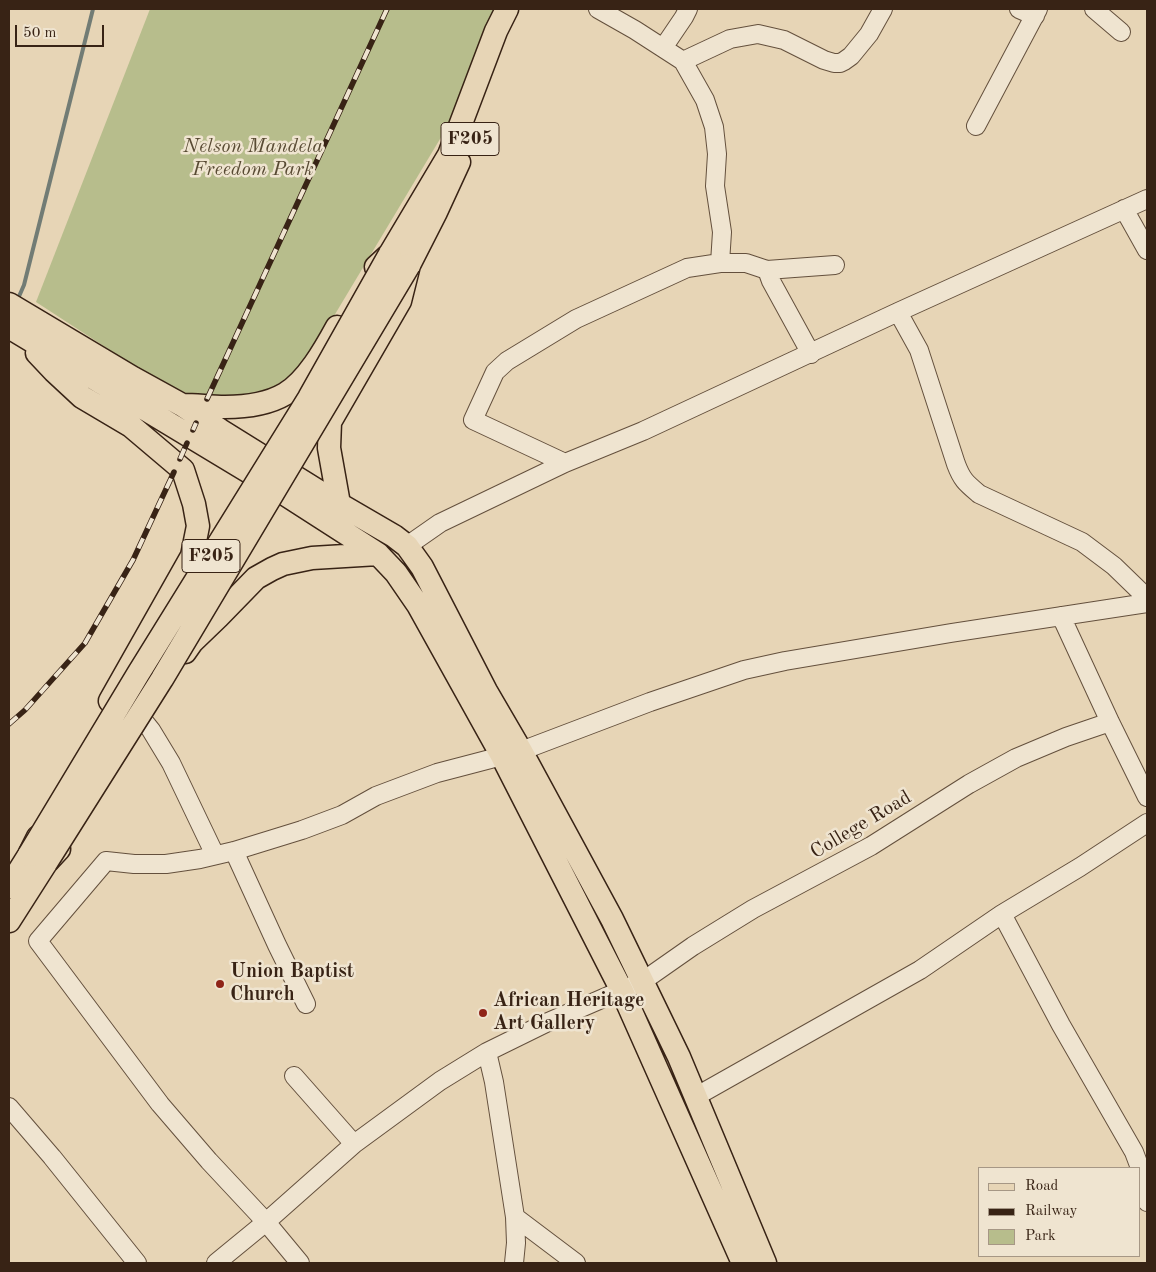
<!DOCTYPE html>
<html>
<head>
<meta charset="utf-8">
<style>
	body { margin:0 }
	#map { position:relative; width:1156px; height:1272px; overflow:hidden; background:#e7d5b6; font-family:"Old Standard TT",serif }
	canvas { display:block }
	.frame { position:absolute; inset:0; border:10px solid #382315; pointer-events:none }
	.legend { position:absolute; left:978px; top:1167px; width:162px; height:90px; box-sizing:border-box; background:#efe4d0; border:1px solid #a69785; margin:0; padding:6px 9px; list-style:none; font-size:15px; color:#382315 }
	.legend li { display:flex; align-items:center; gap:10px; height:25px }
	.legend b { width:25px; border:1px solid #a69785 }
	.scale { position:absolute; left:15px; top:25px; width:89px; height:22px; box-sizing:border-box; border:2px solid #382315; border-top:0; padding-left:6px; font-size:15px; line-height:18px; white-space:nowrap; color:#382315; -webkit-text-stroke:4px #efe4d0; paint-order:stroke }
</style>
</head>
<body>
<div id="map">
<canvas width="1156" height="1272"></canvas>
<div class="frame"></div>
<ul class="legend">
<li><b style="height:6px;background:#e7d5b6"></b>Road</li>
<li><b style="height:6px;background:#382315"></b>Railway</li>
<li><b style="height:14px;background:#b7bd8c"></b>Park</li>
</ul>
<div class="scale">50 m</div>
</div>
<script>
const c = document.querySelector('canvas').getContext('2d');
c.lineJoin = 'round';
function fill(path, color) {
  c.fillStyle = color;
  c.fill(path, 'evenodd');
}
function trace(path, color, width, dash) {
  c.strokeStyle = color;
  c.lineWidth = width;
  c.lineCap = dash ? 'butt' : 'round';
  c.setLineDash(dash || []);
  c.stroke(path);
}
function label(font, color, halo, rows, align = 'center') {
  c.font = font + ' "Old Standard TT",serif';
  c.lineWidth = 5;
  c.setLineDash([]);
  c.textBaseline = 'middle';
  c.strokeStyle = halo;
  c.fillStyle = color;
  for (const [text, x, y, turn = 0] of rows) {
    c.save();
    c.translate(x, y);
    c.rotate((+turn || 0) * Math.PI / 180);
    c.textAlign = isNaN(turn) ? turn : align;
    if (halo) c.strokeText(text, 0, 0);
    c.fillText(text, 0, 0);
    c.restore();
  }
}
fill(new Path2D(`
	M150,9H504L461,104L304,366L269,390L238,399L188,394L139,369L36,302Z`), '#b7bd8c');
trace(new Path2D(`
	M17,301L24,285L93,9`), '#727c75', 4);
const minor = new Path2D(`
	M598,9L635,30L683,61L705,100L714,127L717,154L715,186L722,232L720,263
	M1019,9L1035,16
	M1094,9L1121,32
	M663,48L684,17L688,9
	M683,61L730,39L758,34L784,40L824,60L834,63H840L844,61L851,56L869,34L883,9
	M976,126L1038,9
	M1124,209L1147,250
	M767,270L835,265
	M898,312L919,350L956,464C962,480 966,483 979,494L1082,542L1114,566L1147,598
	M565,463L473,420L495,372L507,361L576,319L687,268L720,263H746L767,270L771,281L811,354
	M407,546L440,523L565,463L643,431L898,312L1147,199
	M1061,616L1110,722L1147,797
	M143,720L151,730L171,763L215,855
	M234,851L277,945L306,1004
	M1002,914L1061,1025L1134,1152L1140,1168
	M487,1052L494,1082L515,1217L516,1243L514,1263
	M294,1076L354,1144
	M695,1097L920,970L1002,914L1080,867L1147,823
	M9,1107L52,1157L137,1263
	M1140,1168L1147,1202
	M515,1217L576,1263
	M216,1263L266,1222L354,1144L440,1081L487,1052L546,1023L643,981L693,946L753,909L871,846L969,784L1016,758L1066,737L1110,722
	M300,1263L266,1222L209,1161L160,1104L38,941L106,861L134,864H166L200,859L234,851L302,830L342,815L376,796L437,773L521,751L650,702L744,670L785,661L951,633L1147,603`);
const major = new Path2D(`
	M376,267L390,254L449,155L496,31L507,9
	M9,304L133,378L182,405L220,430L339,504L394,536L407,546L422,567L486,691L521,751L612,919L679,1057L765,1263
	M9,327L266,482L378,554L396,573L418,605L502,756L622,991L743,1263
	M37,353L54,371L82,397L131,426L183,470L194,504L198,526L192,556L110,701
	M183,405C197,405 211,407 225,407C245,407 268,404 285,394C307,381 325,349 337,327
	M339,504L329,448L330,422L400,301L409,265L436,212L459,162
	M185,652L192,642L218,617L256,578L272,569L283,564L312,558L378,554
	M9,887L29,855L38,837
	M9,921L46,863L59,849`);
trace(minor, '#64503d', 20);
trace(major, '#382315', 25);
trace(minor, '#efe4d0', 18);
trace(major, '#e7d5b6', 22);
const rail = new Path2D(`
	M207,399L387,9
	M193,430L196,423
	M180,459L187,443
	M9,724L25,710L85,643L133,560L174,472`);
trace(rail, '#382315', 5.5);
trace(rail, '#efe4d0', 4, [11]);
const majorBridge = new Path2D(`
	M29,855L138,674L309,398L390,254
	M46,863L162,679L409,265`);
trace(majorBridge, '#382315', 25, []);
trace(majorBridge, '#e7d5b6', 22);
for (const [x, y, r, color] of [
	[220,984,5,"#8f2418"],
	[483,1013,5,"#8f2418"]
]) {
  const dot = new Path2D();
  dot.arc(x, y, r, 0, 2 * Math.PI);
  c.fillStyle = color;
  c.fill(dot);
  trace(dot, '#efe4d0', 2);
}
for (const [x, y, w] of [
	[470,139,58],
	[211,556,58]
]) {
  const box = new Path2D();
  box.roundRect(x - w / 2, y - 16.5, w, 33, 4);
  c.fillStyle = '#efe4d0';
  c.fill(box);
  trace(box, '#382315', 1);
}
label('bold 19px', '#382315', null, [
	["F205",470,139],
	["F205",211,556]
]);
label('italic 20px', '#584a33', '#efe4d0', [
	["Nelson Mandela",253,147],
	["Freedom Park",253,170]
]);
label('20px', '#382315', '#efe4d0', [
	["College Road",861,825,-31]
]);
label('bold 20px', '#382315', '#efe4d0', [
	["Union Baptist",230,972],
	["Church",230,995],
	["African Heritage",493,1001],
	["Art Gallery",493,1024]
], 'left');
</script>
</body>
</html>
